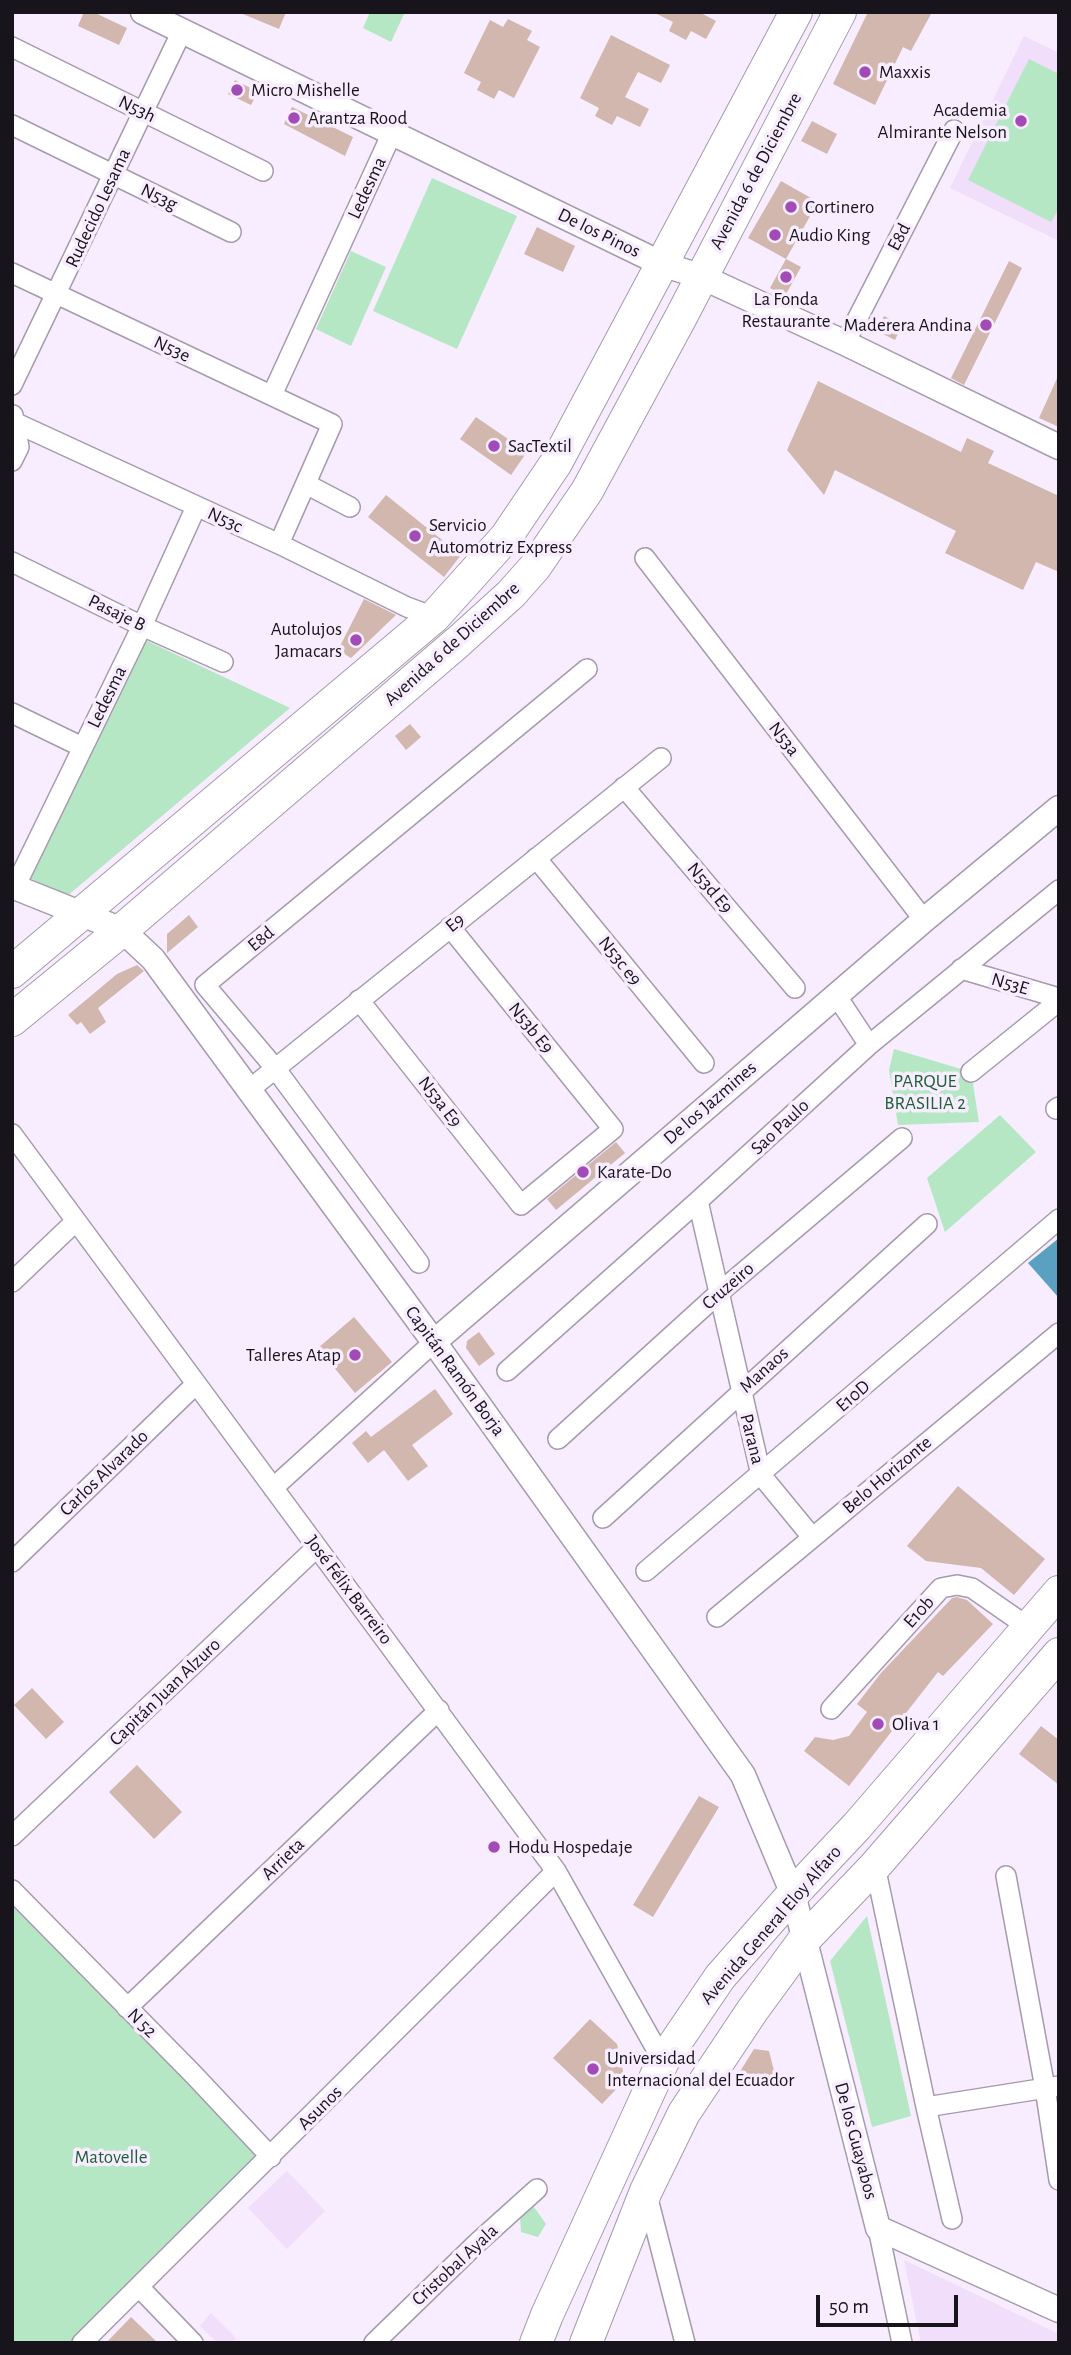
<!DOCTYPE html>
<html>
<head>
<meta charset="utf-8">
<style>
	body { margin:0 }
	#map { position:relative; width:1071px; height:2355px; overflow:hidden; background:#f7edfe; font-family:"Alegreya Sans",sans-serif }
	canvas { display:block }
	.frame { position:absolute; inset:0; border:14px solid #18141b; pointer-events:none }
	.scale { position:absolute; left:816px; top:2295px; width:142px; height:32px; box-sizing:border-box; border:4px solid #18141b; border-top:0; padding-left:9px; font-size:21px; line-height:24px; white-space:nowrap; color:#18141b; -webkit-text-stroke:5px #f7edfe; paint-order:stroke }
</style>
</head>
<body>
<div id="map">
<canvas width="1071" height="2355"></canvas>
<div class="frame"></div>
<div class="scale">50 m</div>
</div>
<script>
const c = document.querySelector('canvas').getContext('2d');
c.lineJoin = 'round';
function fill(path, color) {
  c.fillStyle = color;
  c.fill(path, 'evenodd');
}
function trace(path, color, width, dash) {
  c.strokeStyle = color;
  c.lineWidth = width;
  c.lineCap = dash ? 'butt' : 'round';
  c.setLineDash(dash || []);
  c.stroke(path);
}
function label(font, color, halo, rows, align = 'center') {
  c.font = font + ' "Alegreya Sans",sans-serif';
  c.lineWidth = 7;
  c.setLineDash([]);
  c.textBaseline = 'middle';
  c.strokeStyle = halo;
  c.fillStyle = color;
  for (const [text, x, y, turn = 0] of rows) {
    c.save();
    c.translate(x, y);
    c.rotate((+turn || 0) * Math.PI / 180);
    c.textAlign = isNaN(turn) ? turn : align;
    if (halo) c.strokeText(text, 0, 0);
    c.fillText(text, 0, 0);
    c.restore();
  }
}
fill(new Path2D(`
	M1024,36L1059,53V241L950,188Z
	M287,2171L325,2211L287,2249L248,2208Z
	M904,2260L1059,2334V2343H921Z
	M211,2313L236,2338L231,2343H218L200,2326Z`), '#f0defb');
fill(new Path2D(`
	M370,12H405L391,42L363,28Z
	M1029,59L1059,74V208L1051,222L968,180Z
	M432,178L517,216L457,349L373,311Z
	M351,251L386,267L351,346L316,329Z
	M143,639L290,708L66,897L30,878Z
	M894,1049L971,1072L979,1122L898,1125L889,1070Z
	M1000,1115L1036,1152L945,1232L927,1178Z
	M12,1892L267,2158L75,2343H12Z
	M867,1916L911,2116L872,2127L830,1961Z
	M534,2207L546,2224L538,2237L521,2232L520,2216Z`), '#b5e7c4');
fill(new Path2D(`
	M1059,1238V1298L1028,1263Z`), '#5aa1c1');
fill(new Path2D(`
	M84,12H93L127,28L119,45L78,26Z
	M238,12H286L279,29Z
	M653,12H699L716,21L706,39L691,31L686,40L669,31L673,22Z
	M868,12H932L911,51L903,47L875,105L833,84Z
	M508,19L532,31L527,40L540,47L514,98L499,90L494,99L477,90L481,82L464,73L490,20L503,27Z
	M611,35L670,65L661,83L638,72L625,97L649,109L640,127L617,116L612,125L595,116L599,108L580,98Z
	M235,80L258,92L251,105L228,94Z
	M292,107L353,137L345,156L284,124Z
	M812,121L837,134L827,154L801,141Z
	M781,181L818,202L786,259L748,238Z
	M537,227L575,246L563,272L524,254Z
	M786,259L801,267L785,296L770,288Z
	M1009,261L1022,268L964,385L951,378Z
	M884,316L902,325L895,340L877,331Z
	M1059,374V427L1039,418Z
	M818,381L961,452L967,438L994,451L988,463L1059,496V572L1036,562L1023,590L945,553L956,531L835,470L824,495L787,450Z
	M476,417L527,452L511,475L460,439Z
	M386,495L461,555L444,577L368,517Z
	M364,599L396,615L351,658L338,650Z
	M410,724L421,737L406,750L395,736Z
	M189,915L198,927L167,953V934Z
	M137,965L144,971L98,1008L106,1022L90,1034L81,1022L77,1025L68,1015L117,974Z
	M616,1142L625,1153L556,1210L547,1199Z
	M354,1317L392,1362L355,1393L318,1348Z
	M479,1332L495,1354L479,1366L466,1348L467,1341Z
	M435,1389L453,1414L412,1445L428,1466L408,1481L384,1450L368,1463L352,1443L366,1431L371,1437Z
	M958,1486L1045,1559L1014,1595L981,1568L926,1561L907,1546Z
	M957,1597L967,1600L993,1624L943,1676L938,1672L849,1786L804,1751L815,1737L833,1740L849,1736L867,1712L857,1704L881,1673L952,1598Z
	M32,1688L64,1722L46,1739L14,1705Z
	M1041,1726L1059,1740V1785L1019,1754Z
	M137,1765L182,1812L154,1839L109,1792Z
	M699,1796L719,1807L653,1917L633,1905Z
	M590,2019L617,2044L625,2080L602,2104L553,2058Z
	M754,2049L769,2051L775,2075L731,2086Z
	M131,2317L158,2343H106Z`), '#d1b7ae');
const minor = new Path2D(`
	M12,47L263,171
	M12,125L231,232
	M12,273L332,424L279,544
	M845,343L954,130
	M12,385L182,31
	M272,395L392,133
	M16,423L279,544L407,607L434,617
	M12,461L19,447L13,415
	M306,484L350,507
	M645,558L924,920
	M12,562L142,626L223,662
	M12,713L82,747
	M624,787L795,988
	M536,858L704,1063
	M15,887L142,626L196,507
	M961,969L1059,998
	M836,995L869,1045
	M359,1000L521,1205L613,1129L450,927
	M971,1072L1059,1001
	M250,1089L661,758
	M1056,1109L1059,1107
	M12,1134L556,1871L663,2061
	M698,1201L761,1475L812,1537
	M419,1263L275,1068L205,985L587,669
	M12,1282L76,1221
	M507,1371L698,1201L869,1045L1059,890
	M558,1439L720,1292L902,1138
	M273,1488L434,1342
	M603,1518L927,1224
	M12,1562L196,1384
	M646,1571L1059,1219
	M717,1617L1059,1333
	M831,1709L941,1588L957,1585L972,1588L1028,1627
	M12,1836L317,1547
	M875,1866L926,2107L1059,2086
	M1006,1876L1045,2088L1059,2180
	M12,1890L194,2075L271,2157
	M127,2008L439,1710
	M926,2107L952,2219
	M646,2191L685,2343
	M878,2228L902,2343
	M139,2287L193,2343
	M82,2343L556,1871
	M374,2343L477,2243L537,2189`);
const tertiary = new Path2D(`
	M143,12L662,264L702,277L845,343L1059,447
	M12,886L122,930L153,959L434,1342L743,1775L793,1894L878,2228L1059,2310
	M434,1342L924,920L1059,808`);
const primary = new Path2D(`
	M12,972L434,617L506,537L556,463L796,12
	M12,1020L122,930L458,642L511,594L535,567L587,491L681,317L840,12
	M536,2343L547,2315L663,2061L720,1977L793,1894L857,1826L1059,1592
	M586,2343L646,2191L684,2113L752,2011L804,1940L875,1866L1059,1654`);
trace(minor, '#a69aae', 22);
trace(tertiary, '#a69aae', 27);
trace(primary, '#a69aae', 34);
trace(minor, '#fff', 19);
trace(tertiary, '#fff', 24);
trace(primary, '#fff', 32);
for (const [x, y, r, color] of [
	[865,72,7,"#a24bb7"],
	[237,90,7,"#a24bb7"],
	[294,118,7,"#a24bb7"],
	[1021,121,7,"#a24bb7"],
	[791,207,7,"#a24bb7"],
	[775,235,7,"#a24bb7"],
	[786,277,7,"#a24bb7"],
	[986,325,7,"#a24bb7"],
	[494,446,7,"#a24bb7"],
	[415,536,7,"#a24bb7"],
	[356,640,7,"#a24bb7"],
	[583,1172,7,"#a24bb7"],
	[355,1355,7,"#a24bb7"],
	[878,1724,7,"#a24bb7"],
	[494,1847,7,"#a24bb7"],
	[593,2069,7,"#a24bb7"]
]) {
  const dot = new Path2D();
  dot.arc(x, y, r, 0, 2 * Math.PI);
  c.fillStyle = color;
  c.fill(dot);
  trace(dot, '#f7edfe', 2.5);
}
label('19px', '#18141b', '#f7edfe', [
	["Maxxis",879,72],
	["Micro Mishelle",251,90],
	["Academia",1007,110,"right"],
	["Almirante Nelson",1007,132,"right"],
	["Arantza Rood",308,118],
	["Cortinero",805,207],
	["Audio King",789,235],
	["La Fonda",786,299,"center"],
	["Restaurante",786,321,"center"],
	["Maderera Andina",972,325,"right"],
	["SacTextil",508,446],
	["Servicio",429,525],
	["Automotriz Express",429,547],
	["Autolujos",342,629,"right"],
	["Jamacars",342,651,"right"],
	["Karate-Do",597,1172],
	["Talleres Atap",341,1355,"right"],
	["Oliva 1",892,1724],
	["Hodu Hospedaje",508,1847],
	["Universidad",607,2058],
	["Internacional del Ecuador",607,2080]
], 'left');
label('19px', '#18141b', '#f7edfe', [
	["N53h",137,109,26],
	["Avenida 6 de Diciembre",756,171,-62],
	["Ledesma",367,188,-65],
	["N53g",159,197,26],
	["Rudecido Lesama",98,208,-65],
	["De los Pinos",599,233,26],
	["E8d",899,237,-62],
	["N53e",172,349,25],
	["N53c",225,520,25],
	["Pasaje B",117,613,26],
	["Avenida 6 de Diciembre",452,644,-42],
	["Ledesma",107,697,-64],
	["N53a",784,739,52],
	["N53d E9",710,888,50],
	["E9",455,923,-39],
	["E8d",261,939,-40],
	["N53c e9",620,961,51],
	["N53E",1010,984,16],
	["N53b E9",531,1028,51],
	["N53a E9",440,1102,52],
	["De los Jazmines",710,1103,-41],
	["Sao Paulo",780,1127,-43],
	["Cruzeiro",728,1286,-41],
	["Manaos",764,1370,-42],
	["Capitán Ramón Borja",455,1371,54],
	["E10D",853,1396,-41],
	["Parana",752,1439,76],
	["Carlos Alvarado",104,1473,-44],
	["Belo Horizonte",887,1475,-40],
	["José Félix Barreiro",349,1590,53],
	["E10b",919,1612,-48],
	["Capitán Juan Alzuro",165,1692,-44],
	["Arrieta",283,1859,-44],
	["Avenida General Eloy Alfaro",771,1925,-49],
	["N 52",142,2023,45],
	["Asunos",320,2108,-45],
	["De los Guayabos",856,2141,75],
	["Cristobal Ayala",455,2265,-43]
]);
label('19px', '#1e6039', '#f7edfe', [
	["PARQUE",925,1081],
	["BRASILIA 2",925,1103],
	["Matovelle",111,2157]
]);
</script>
</body>
</html>
